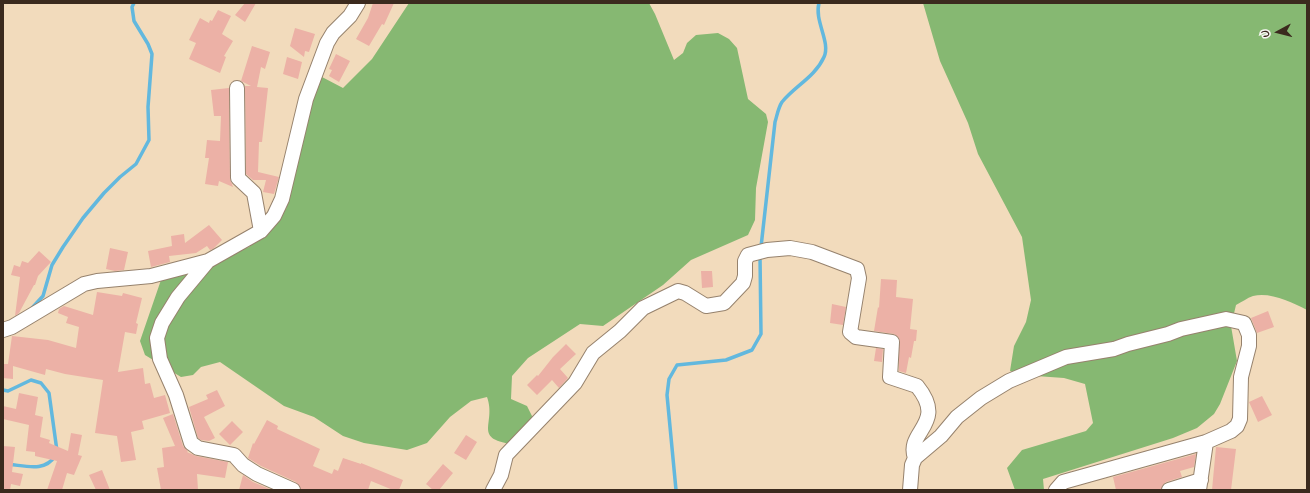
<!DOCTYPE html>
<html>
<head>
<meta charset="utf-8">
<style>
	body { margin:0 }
	#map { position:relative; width:1310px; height:493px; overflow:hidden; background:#f2dbbc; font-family:Mynerve,sans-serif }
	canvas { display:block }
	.frame { position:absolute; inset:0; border:4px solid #3b2a1e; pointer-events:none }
	.north { position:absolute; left:1258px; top:12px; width:40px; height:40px; -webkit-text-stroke:3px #f6f6f2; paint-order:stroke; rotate:263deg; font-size:11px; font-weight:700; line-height:16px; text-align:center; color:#3b2a1e }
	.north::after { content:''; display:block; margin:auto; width:14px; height:18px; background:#3b2a1e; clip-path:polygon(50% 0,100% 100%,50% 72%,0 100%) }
</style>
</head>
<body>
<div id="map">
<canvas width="1310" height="493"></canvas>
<div class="frame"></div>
<div class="north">U</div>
</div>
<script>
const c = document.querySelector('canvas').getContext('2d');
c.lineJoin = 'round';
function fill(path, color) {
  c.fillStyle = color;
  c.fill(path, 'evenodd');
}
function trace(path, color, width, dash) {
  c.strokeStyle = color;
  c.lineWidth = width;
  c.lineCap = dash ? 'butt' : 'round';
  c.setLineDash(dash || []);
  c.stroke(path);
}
fill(new Path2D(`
	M409,3H649L655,14L674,60L683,53L687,43L696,35L718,33L729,39L737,48L748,99L766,114L768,122L756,188L755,220L748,235L691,260L663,285L603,326L580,324L528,358L512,376L511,399L527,406L532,416L530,434L517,445C470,439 497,425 487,397L471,401L450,417L427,443L407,450L364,443L343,436L314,417L284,406L220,362L201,367L193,375L181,377L145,355L140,341L161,280L193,270L249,247L286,209L315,91L322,77L343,88L372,59Z
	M923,3H1307V310C1291,302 1271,292 1253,296C1247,298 1242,302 1236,305L1231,326L1237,361L1220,404L1214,414L1197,428L1173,438L1043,479L1044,490H1015L1007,468L1022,450L1086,431L1093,423L1085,384L1064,378L1022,375L1010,371L1014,346L1026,322L1031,300L1022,237L978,154L968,123L940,61Z`), '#86b872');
trace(new Path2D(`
	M761,247L775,122C777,116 778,108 782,102C795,86 815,77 824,57C831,42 814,21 819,3
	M32,308L43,296L52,265L63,247L83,218L104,193L120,177L136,164L149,140L148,107L152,54L148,44L134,21L132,7L134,3
	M3,390L8,391L31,380L41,383L49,393L57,451
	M3,464C21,464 44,474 55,456
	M676,490L667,395L669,379L677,365L726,360L752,350L761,334L760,256`), '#62b8de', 3.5);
fill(new Path2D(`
	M245,3H256L245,22L235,15Z
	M373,3H394L384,25L382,24L369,46L356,39L368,18Z
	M218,10L231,16L222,34L233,41L224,56L226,57L220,73L189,59L196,43L189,40L200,18L209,23L210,20L212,21Z
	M295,28L315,34L309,52L305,51L304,57L290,46Z
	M252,46L270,52L265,69L261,67L257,87L268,88L262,142H259L258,172L279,177L274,194L263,192L266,180H253L246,174L245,86H251L241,81Z
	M336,54L350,61L339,82L329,76L332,70L329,69Z
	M287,57L302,62L298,79L283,74Z
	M229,88L230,178L233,187L219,181L218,186L205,184L209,158H205L207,140L220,141L221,116H214L211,90Z
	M209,225L222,240L213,249L210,250L207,246L196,253L169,256L170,262L151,267L148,251L172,246L171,236L184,234L185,243Z
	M110,248L128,252L124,270L115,271L106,269Z
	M39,251L51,262L38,276L35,285H34L19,313L15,316L20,277L11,275L14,265L20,267L22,261L28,263Z
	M701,271H712L713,287L702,288Z
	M881,279L897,280L896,297L913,299L910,329L917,330L916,341H914L911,358L909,357L906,373L899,371V338L894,334L874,331L878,307L879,308Z
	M97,292L122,296L123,293L142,298L136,323L138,324L136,334L125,332L118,372L143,368L145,384L150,383L154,398L165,395L170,413L142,421L144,429L131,432L136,460L121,462L117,436L95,433L103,380L65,374L46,369L45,375L13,366V379L3,378L4,364H8L12,336L48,340L76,348L79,327L66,323L68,317L58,313L59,309L64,306L93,315Z
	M832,304L846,307L843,325L830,323Z
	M1268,311L1274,327L1257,333L1251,318Z
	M566,344L576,354L560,369L568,378L559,388L552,380L537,395L527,385L537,375L538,376L553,357Z
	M876,348L883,349L882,362L874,361Z
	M217,390L225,406L204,417L215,438L209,441L201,440L198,438L189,407L208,399L206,395Z
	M19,393L38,397L35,415L43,417L40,437L50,440L49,443L68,451L71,433L82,435L78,455L82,456L74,475L67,473L62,490H47L57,461L35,456V452L26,451L29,425L3,419V406L16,409Z
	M1262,396L1272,415L1258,422L1249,402Z
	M173,414L183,446L188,451L187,452L196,456L228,462L225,478L197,474L198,490H161L157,468L164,467L162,448L175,446L163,418Z
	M267,420L278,426L277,429L320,449L313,466L332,474L334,469L338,471L343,458L361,464V463L403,480L399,490H393L371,481L368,490H301L296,482L261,466L248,458L253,443L254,444Z
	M232,421L243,432L230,445L219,434Z
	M466,435L477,442L466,460L454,453Z
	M3,446L15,447L12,472L23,474L20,486L11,484L10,490H3Z
	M1216,447L1236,449L1231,490H1212Z
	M1196,454L1194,467L1180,471L1182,477L1166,482L1163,485L1161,490H1116L1113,477Z
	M443,464L453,473L439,490H433L426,484Z
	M102,470L110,490H96L89,475Z
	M243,475L253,482L272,490H239Z`), '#ecb1a6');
const street = new Path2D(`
	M237,88L238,178L254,193L261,231
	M208,261L178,297L162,323L157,338L160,359L176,395L191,443L198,448L234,455L243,465L257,474L293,490
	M3,330L12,327L84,284L97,281L151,276L208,261L261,231L274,216L282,199L306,99L327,43L333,33L350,16L358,3
	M493,490L501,475L506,455L575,383L593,353L620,331L643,308L678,291L685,293L706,306L724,303L743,283L745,276V261L748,255L767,250L790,248L812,252L857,269L859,278L850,332L856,337L892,342L890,377L917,386C948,424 905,431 915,458
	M910,490L912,465L915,458L941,436L957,417L981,398L1009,381L1066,357L1114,349L1128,344L1168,334L1181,329L1226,319L1244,323L1249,335V346L1241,377L1240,419L1237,426L1231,431L1206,442L1199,490
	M1056,490L1063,482L1206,442
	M1169,490L1201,480`);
trace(street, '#96826d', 16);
trace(street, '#fff', 14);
</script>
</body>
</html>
